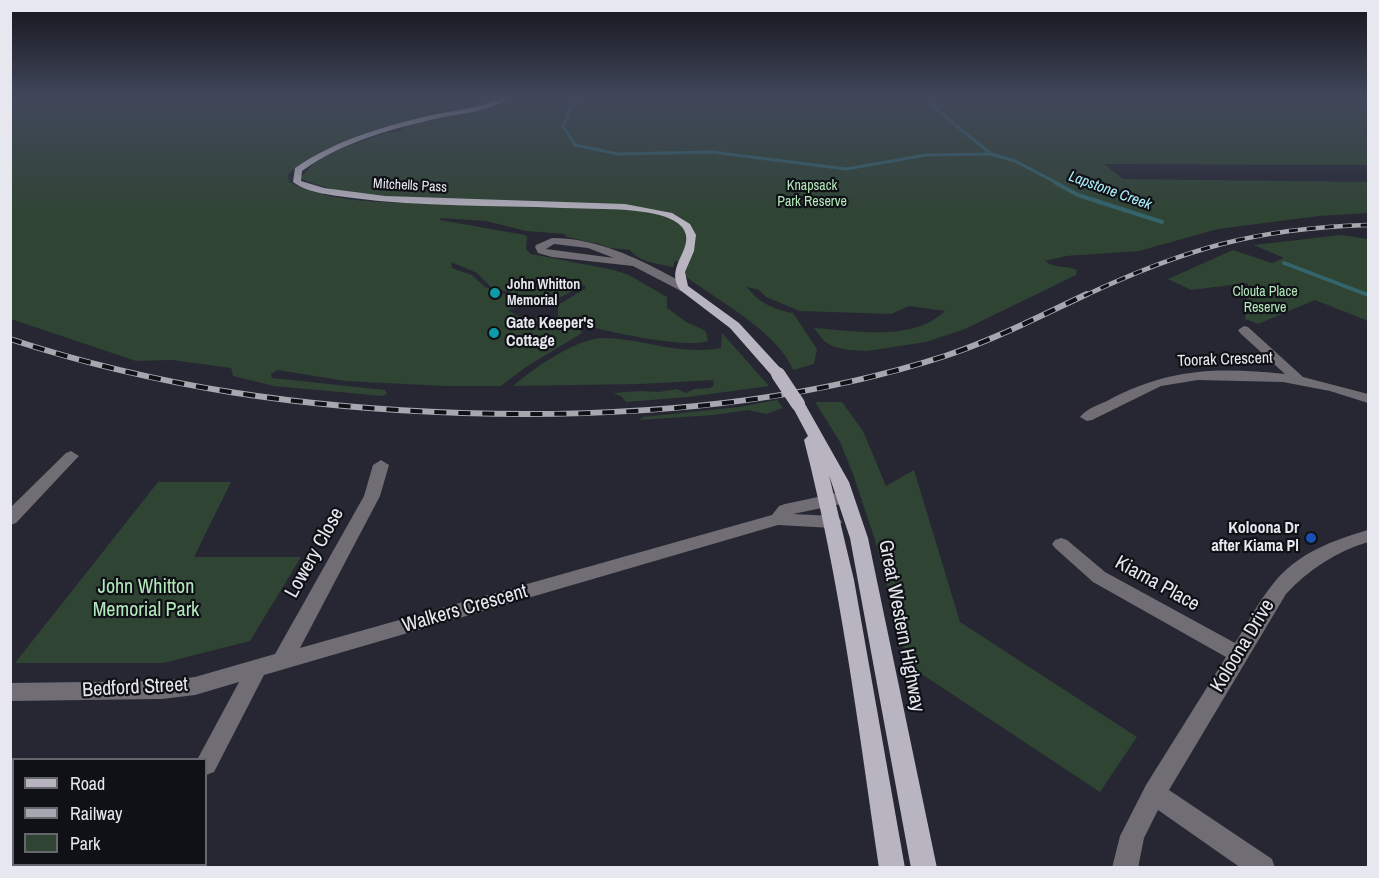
<!DOCTYPE html>
<html>
<head>
<meta charset="utf-8">
<style>
	body { margin:0 }
	#map { position:relative; width:1379px; height:878px; overflow:hidden; background:#262733; font-family:"Archivo Narrow",sans-serif }
	canvas { display:block }
	.frame { position:absolute; inset:0; border:12px solid #e6e7ef; pointer-events:none }
	.legend { position:absolute; left:12px; top:758px; width:195px; height:108px; box-sizing:border-box; background:#101116; border:2px solid #66676d; margin:0; padding:8px 10px; list-style:none; font-size:18px; color:#e6e7ef }
	.legend li { display:flex; align-items:center; gap:12px; height:30px }
	.legend b { width:30px; border:2px solid #66676d }
</style>
</head>
<body>
<div id="map">
<canvas width="1379" height="878"></canvas>
<div class="frame"></div>
<ul class="legend">
<li><b style="height:8px;background:#b8b4c0"></b>Road</li>
<li><b style="height:8px;background:#a6a7b0"></b>Railway</li>
<li><b style="height:16px;background:#2f4432"></b>Park</li>
</ul>
</div>
<script>
const c = document.querySelector('canvas').getContext('2d');
c.lineJoin = 'round';
function fill(path, color) {
  c.fillStyle = color;
  c.fill(path, 'evenodd');
}
function trace(path, color, width, dash) {
  c.strokeStyle = color;
  c.lineWidth = width;
  c.lineCap = dash ? 'butt' : 'round';
  c.setLineDash(dash || []);
  c.stroke(path);
}
function label(font, color, halo, rows, align = 'center') {
  c.font = font + ' "Archivo Narrow",sans-serif';
  c.lineWidth = 4.5;
  c.setLineDash([]);
  c.textBaseline = 'middle';
  c.strokeStyle = halo;
  c.fillStyle = color;
  for (const [text, x, y, turn = 0] of rows) {
    c.save();
    c.translate(x, y);
    c.rotate((+turn || 0) * Math.PI / 180);
    c.textAlign = isNaN(turn) ? turn : align;
    if (halo) c.strokeText(text, 0, 0);
    c.fillText(text, 0, 0);
    c.restore();
  }
}
fill(new Path2D(`
	M10,98H499L482,105L397,125L341,143L300,164L288,174L289,182C331,204 387,202 433,204C423,199 406,198 393,197C362,195 328,191 300,178L317,160L336,151L381,134L399,131L408,125L513,98H1368V165L1104,164L1123,179L1368,182V213L1319,216L1218,229L1139,251L1066,256L1045,261C1054,269 1066,265 1077,270L1076,275L965,329L926,342L867,351L849,350L834,347L824,341L814,328C856,331 913,342 945,311L909,306L891,314L800,311L766,297L759,290L747,287C759,303 773,309 793,313L817,349L814,364L793,370C777,331 718,301 685,276L683,272L687,264L675,261L673,267C659,264 639,262 630,250L610,248L599,244L567,237L564,234L526,231L486,221L441,218L440,220L525,235L527,237L526,249L531,254L614,270L629,275L667,297V308L686,322L702,329L706,332L708,341C683,350 584,327 558,317V305L586,288L584,285L555,300H541L492,288L477,273L451,262L452,268L472,275L485,287L497,291L495,294L498,295C507,292 525,295 531,303L508,310L518,316L546,319L557,327L581,330L582,333L526,367L501,386H445L345,381L278,370L271,374L272,378L385,390L387,394L382,396L274,386L233,376L231,368L172,360L136,361L11,319Z
	M1341,235L1368,239V321L1315,300L1258,324L1245,319L1248,283L1191,290L1168,279L1233,250L1272,263L1284,258L1254,245Z
	M722,333L769,386L688,397L626,402L621,396L613,393L640,391L659,392L677,389L686,393L694,389L710,388L714,385L713,380L640,384L513,386C533,369 575,339 602,338C643,338 677,356 721,348Z
	M777,400L783,408L766,414L748,410L714,415L639,420L643,417L739,407Z
	M815,402H842L863,431L886,486L914,470L960,622L1137,737L1100,792L908,665L875,540L853,474L840,442Z
	M158,482H231L194,557H301L250,641L163,663H15Z`), '#2f4432');
trace(new Path2D(`
	M579,98L573,103L563,126L575,145L618,154L712,152L846,169L926,155L991,154L1015,161L1059,184
	M935,98L932,103L935,108L990,153`), '#34656d', 3);
trace(new Path2D(`
	M1056,183L1078,195L1162,222
	M1284,263L1368,295`), '#34656d', 4);
fill(new Path2D(`
	M552,238C591,238 629,254 663,272C672,277 683,282 691,289L685,292L681,291L633,266L552,257L538,253L535,247L536,245ZM554,244L588,248L614,258L546,249Z
	M1244,326L1248,327L1303,377L1368,394V403L1330,391L1283,382L1198,380L1161,386L1092,420L1087,421L1080,417C1086,409 1098,405 1107,401C1168,368 1218,367 1285,374L1240,333L1238,330Z
	M71,451L79,456L76,459L16,523L10,525V508L66,453Z
	M381,460L389,465L380,496L300,648L772,515L779,506L785,504L846,491L852,493L854,497L852,501L846,503L793,514L833,516L839,518L842,522L839,526L833,528L778,525L264,675L214,772L206,775V760H197L239,682L195,695L162,699L10,701V683L162,681L195,677L275,654L364,496L373,465Z
	M1368,530V542C1336,552 1309,569 1286,594L1169,790L1272,859L1275,868H1241L1158,810L1144,838L1138,868H1112L1120,836L1146,785L1226,657L1093,582L1055,548L1052,544L1055,540L1061,538L1067,540L1105,572L1235,643C1248,623 1258,602 1273,584C1296,554 1333,540 1368,530Z
	M138,864H164L163,868H137Z`), '#706e74');
fill(new Path2D(`
	M500,98H509C489,112 462,113 439,118C391,129 342,142 302,171L301,181L324,188L385,196L625,204L672,213L690,224L696,235L694,251L685,272L688,286L739,323L783,371L785,374L783,377H773L730,328L680,290C663,266 698,247 682,227C673,217 657,214 644,212C618,208 590,209 563,208C493,205 422,207 353,198C334,195 309,194 293,182L295,168C337,139 388,125 437,114C458,110 480,108 500,98Z
	M798,400L805,404L849,482L868,538L937,868H911L850,538L829,475L854,580L905,868H879C858,724 840,580 804,440L808,436L791,404Z`), '#b8b4c0');
const railFar1 = new Path2D(`
	M1084,296C1184,249 1257,228 1368,225`);
const rail = new Path2D(`
	M10,339C159,388 306,408 462,413C624,418 790,406 945,356C994,340 1040,316 1087,294`);
trace(railFar1, '#a6a7b0', 4.5);
trace(rail, '#a6a7b0', 6);
trace(railFar1, '#101116', 3, [9]);
trace(rail, '#101116', 4, [12]);
trace(new Path2D(`
	M778,374L798,404`), '#b8b4c0', 14);
const sky = c.createLinearGradient(0, 0, 0, 221);
sky.addColorStop(0, '#15151c');
sky.addColorStop(0.44, '#41475b');
sky.addColorStop(1, '#41475b00');
c.fillStyle = sky;
c.fillRect(0, 0, 1379, 221);
for (const [x, y, r, color] of [
	[495,293,6,"#0f9aa8"],
	[494,333,6,"#0f9aa8"],
	[1311,538,6,"#1a4fb4"]
]) {
  const dot = new Path2D();
  dot.arc(x, y, r, 0, 2 * Math.PI);
  c.fillStyle = color;
  c.fill(dot);
  trace(dot, '#101116', 2);
}
label('14px', '#e6e7ef', '#101116', [
	["Mitchells Pass",410,186,3]
]);
label('14px', '#b2e8ba', '#101116', [
	["Knapsack",812,186],
	["Park Reserve",812,202],
	["Clouta Place",1265,292],
	["Reserve",1265,308]
]);
label('bold 14px', '#e6e7ef', '#101116', [
	["John Whitton",507,285],
	["Memorial",507,301]
], 'left');
label('italic 15px', '#adeffa', '#101116', [
	["Lapstone Creek",1110,191,20]
]);
label('bold 16px', '#e6e7ef', '#101116', [
	["Gate Keeper's",506,324],
	["Cottage",506,342],
	["Koloona Dr",1299,529,"right"],
	["after Kiama Pl",1299,547,"right"]
], 'left');
label('16px', '#e6e7ef', '#101116', [
	["Toorak Crescent",1225,360,-2]
]);
label('20px', '#e6e7ef', '#101116', [
	["Lowery Close",315,553,-61],
	["Kiama Place",1157,584,29],
	["Walkers Crescent",465,609,-16],
	["Great Western Highway",901,626,79],
	["Koloona Drive",1243,646,-59],
	["Bedford Street",135,688,-3]
]);
label('20px', '#b2e8ba', '#101116', [
	["John Whitton",146,588],
	["Memorial Park",146,611]
]);
</script>
</body>
</html>
